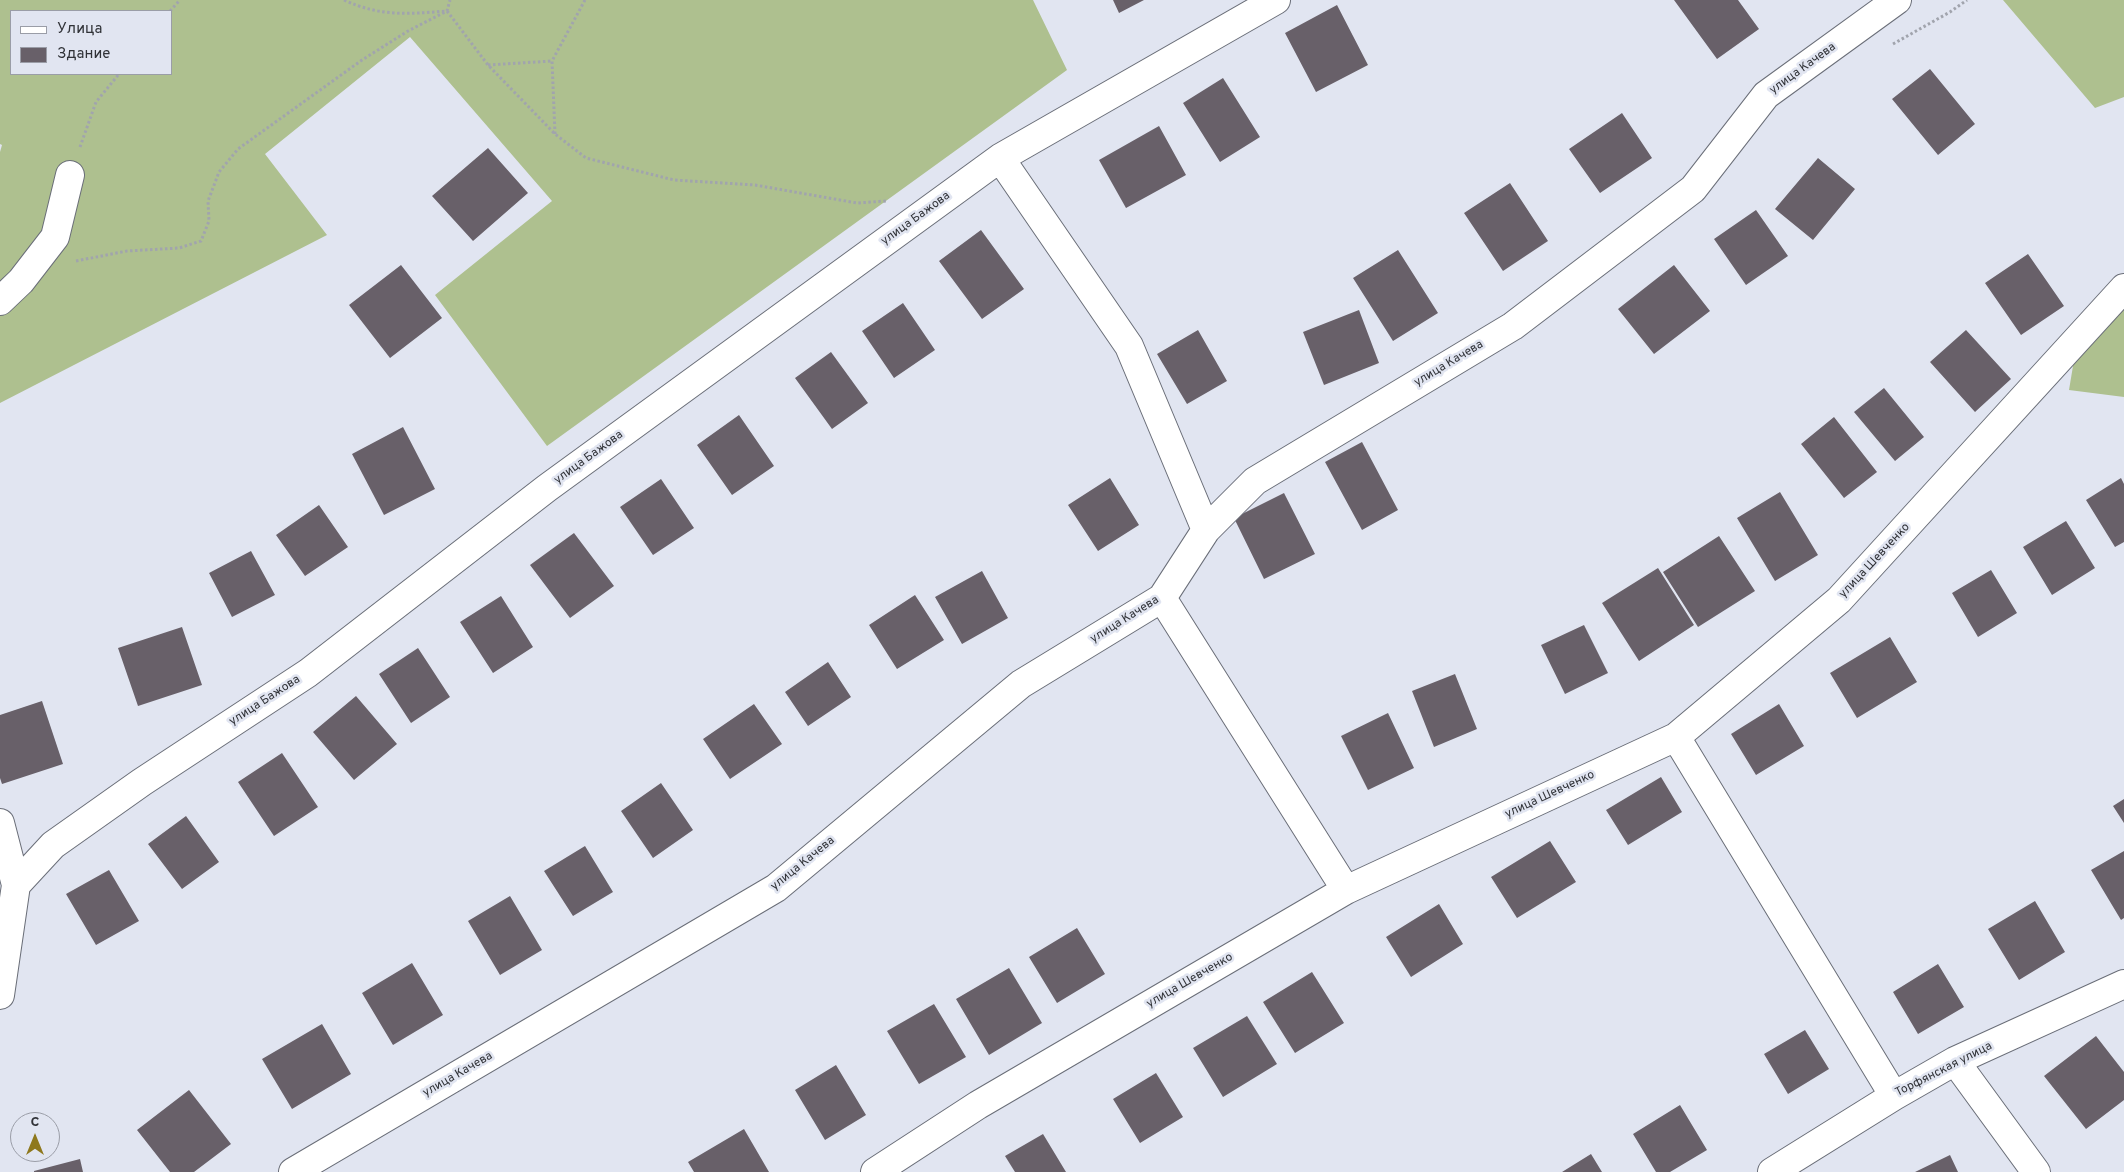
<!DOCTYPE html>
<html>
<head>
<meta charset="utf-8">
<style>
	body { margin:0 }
	#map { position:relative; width:2124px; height:1172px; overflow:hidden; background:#e1e5f1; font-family:Overpass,sans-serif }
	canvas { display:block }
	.legend { position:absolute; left:10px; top:10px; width:162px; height:65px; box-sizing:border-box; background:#e1e5f1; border:1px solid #9a9da7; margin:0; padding:6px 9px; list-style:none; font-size:15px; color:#303237 }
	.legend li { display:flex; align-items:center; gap:10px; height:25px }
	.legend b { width:25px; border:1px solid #9a9da7 }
	.north { position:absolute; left:10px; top:1112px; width:50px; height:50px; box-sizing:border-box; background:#e1e5f1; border:1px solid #9a9da7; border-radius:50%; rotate:0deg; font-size:14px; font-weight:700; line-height:20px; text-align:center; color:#303237 }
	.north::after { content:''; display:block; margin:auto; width:18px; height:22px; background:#8e781d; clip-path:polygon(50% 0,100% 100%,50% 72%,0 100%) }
</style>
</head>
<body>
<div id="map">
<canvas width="2124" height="1172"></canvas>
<ul class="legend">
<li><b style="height:6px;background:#fff"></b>Улица</li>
<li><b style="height:14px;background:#686069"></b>Здание</li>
</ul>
<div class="north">С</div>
</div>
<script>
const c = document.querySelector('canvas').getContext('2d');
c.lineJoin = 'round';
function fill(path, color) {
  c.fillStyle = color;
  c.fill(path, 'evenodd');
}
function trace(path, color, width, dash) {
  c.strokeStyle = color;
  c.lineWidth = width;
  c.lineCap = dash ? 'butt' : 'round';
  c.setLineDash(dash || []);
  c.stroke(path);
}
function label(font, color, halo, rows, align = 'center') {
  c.font = font + ' Overpass,sans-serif';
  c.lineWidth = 5;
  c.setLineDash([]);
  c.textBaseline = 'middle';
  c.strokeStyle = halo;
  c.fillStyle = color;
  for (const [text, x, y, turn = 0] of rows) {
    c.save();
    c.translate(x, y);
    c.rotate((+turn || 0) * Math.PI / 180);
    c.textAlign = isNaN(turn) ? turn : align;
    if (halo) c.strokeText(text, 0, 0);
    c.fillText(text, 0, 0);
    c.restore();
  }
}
fill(new Path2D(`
	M0,0H1033L1067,70L547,446L435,295L552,201L410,37L265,154L327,235L0,403V152L2,145L0,144ZM11,11H171V74H11Z
	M2003,0H2124V97L2095,108Z
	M2124,305V397L2069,390L2075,354Z`), '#aec08f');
fill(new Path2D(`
	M1113,0H1144L1119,13Z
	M1674,0H1738L1759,29L1717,59Z
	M1337,5L1368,65L1316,92L1285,33Z
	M1930,69L1975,124L1938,155L1892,99Z
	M1223,78L1260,137L1220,162L1183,103Z
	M1622,113L1652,158L1600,193L1569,149Z
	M1159,126L1186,175L1126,208L1099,160Z
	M488,148L528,193L473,241L432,196Z
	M1818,158L1855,189L1813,240L1775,209Z
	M1510,183L1548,241L1503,271L1464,213Z
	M1756,210L1788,256L1746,285L1714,239Z
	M981,230L1024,289L982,319L939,261Z
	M1398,250L1438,313L1393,341L1353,278Z
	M2028,254L2064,306L2021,335L1985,283Z
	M401,265L442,318L390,358L349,305Z
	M1674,265L1710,311L1654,354L1618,309Z
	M903,303L935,350L894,378L862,331Z
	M1359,310L1379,363L1324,385L1303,332Z
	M1198,330L1227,381L1187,404L1157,354Z
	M1966,330L2011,379L1975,412L1930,362Z
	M831,352L868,403L832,429L795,378Z
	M1884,388L1924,437L1895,461L1854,412Z
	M739,415L774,466L732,495L697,445Z
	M1834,417L1877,472L1844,498L1801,444Z
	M403,427L435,489L384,515L352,454Z
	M1362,442L1398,510L1362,530L1325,462Z
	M1110,478L1139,525L1098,551L1068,505Z
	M2121,478L2124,484V542L2115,547L2086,500Z
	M661,479L694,528L653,555L620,507Z
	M1780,492L1818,555L1775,581L1737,518Z
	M1284,493L1315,554L1264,579L1234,518Z
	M319,505L348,547L305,576L276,535Z
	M2066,521L2095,568L2052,595L2023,547Z
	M574,533L614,586L570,618L530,565Z
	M1719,536L1755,591L1698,627L1663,572Z
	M251,551L275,595L232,617L209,573Z
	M1658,568L1694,625L1639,661L1602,603Z
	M1991,570L2017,613L1978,637L1952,593Z
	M982,571L1008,618L962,644L935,597Z
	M915,595L944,640L897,669L869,625Z
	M501,596L533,647L493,673L460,622Z
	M1584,625L1608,673L1565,694L1541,645Z
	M182,627L202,685L138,706L118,648Z
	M1890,637L1917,682L1857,718L1830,673Z
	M418,648L450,697L411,723L379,674Z
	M828,662L851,697L808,726L785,692Z
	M1455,674L1477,729L1434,747L1412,691Z
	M356,696L397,744L354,780L313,732Z
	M42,701L63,764L2,784L0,778V715Z
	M754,704L782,744L730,779L703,739Z
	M1779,704L1804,746L1756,775L1731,734Z
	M1388,713L1414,768L1368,790L1341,736Z
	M282,753L318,807L274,836L238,782Z
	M1661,777L1682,812L1628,845L1606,810Z
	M661,783L693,830L653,858L621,811Z
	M2124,799V823L2113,806Z
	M186,816L219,862L182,889L148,844Z
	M1550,841L1576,882L1517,918L1491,877Z
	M585,846L613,892L573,916L544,871Z
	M2124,851V918L2121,920L2091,870Z
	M109,870L139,921L96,945L66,894Z
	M510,896L542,950L500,975L468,921Z
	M2035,901L2065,952L2019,980L1988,929Z
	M1439,904L1463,944L1411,977L1386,937Z
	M1077,928L1105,974L1057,1003L1029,957Z
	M412,963L443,1015L393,1045L362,993Z
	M1938,964L1964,1007L1918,1034L1893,992Z
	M1009,968L1042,1023L989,1055L956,999Z
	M1312,972L1344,1023L1295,1053L1263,1002Z
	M934,1004L966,1057L919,1084L887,1031Z
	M1247,1016L1277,1064L1223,1097L1193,1048Z
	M322,1024L351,1074L292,1109L262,1059Z
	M1805,1030L1829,1069L1788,1094L1764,1054Z
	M2096,1036L2124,1072V1100L2086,1129L2044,1076Z
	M836,1065L866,1115L825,1140L795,1090Z
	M1156,1073L1183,1117L1140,1143L1113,1099Z
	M189,1090L231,1144L194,1172H170L137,1130Z
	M1680,1105L1707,1150L1670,1172H1656L1633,1134Z
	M744,1129L769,1172H694L688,1162Z
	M1043,1134L1066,1172H1015L1005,1156Z
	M1591,1154L1602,1172H1562Z
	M1950,1155L1958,1172H1915Z
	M80,1159L83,1172H34V1171Z`), '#686069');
const minor = new Path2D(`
	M1000,158L1129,346L1206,530
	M0,301L21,281L55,237L70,175
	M1162,598L1346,890
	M1676,737L1894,1096
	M0,823L16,885
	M0,995L16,885L53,845L142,782L308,673L547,488L1000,158L1276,0
	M1955,1061L2036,1172
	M293,1172L776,888L1021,684L1162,598L1206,530L1255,481L1513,326L1693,189L1766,95L1897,0
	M875,1172L978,1105L1346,890L1676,737L1839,600L2124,288
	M1772,1172L1894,1096L1955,1061L2124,984`);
trace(minor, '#6a6e78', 30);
trace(new Path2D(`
	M344,0C381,17 408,14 447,11L488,65L555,134L586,158L674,180L755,185L857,203L886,201
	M170,11L180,0
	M1893,44L1950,12L1967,0
	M488,65L552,61
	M555,134L552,61L585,0
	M80,147L96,102L119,74
	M76,261L127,251L179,248L201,241L209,221L208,201L219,172L238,149L362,60L408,31L447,11L450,0`), '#a1a4ad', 3, [2.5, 2.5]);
trace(minor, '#fff', 28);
label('12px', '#303237', '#e1e5f1', [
	["улица Качева",1803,69,-36],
	["улица Бажова",916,219,-36],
	["улица Качева",1449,364,-31],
	["улица Бажова",589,458,-36],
	["улица Шевченко",1875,561,-47],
	["улица Качева",1125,620,-32],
	["улица Бажова",265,701,-33],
	["улица Шевченко",1550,795,-25],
	["улица Качева",803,864,-39],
	["улица Шевченко",1190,981,-30],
	["Торфянская улица",1944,1070,-27],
	["улица Качева",458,1075,-30]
]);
</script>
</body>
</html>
